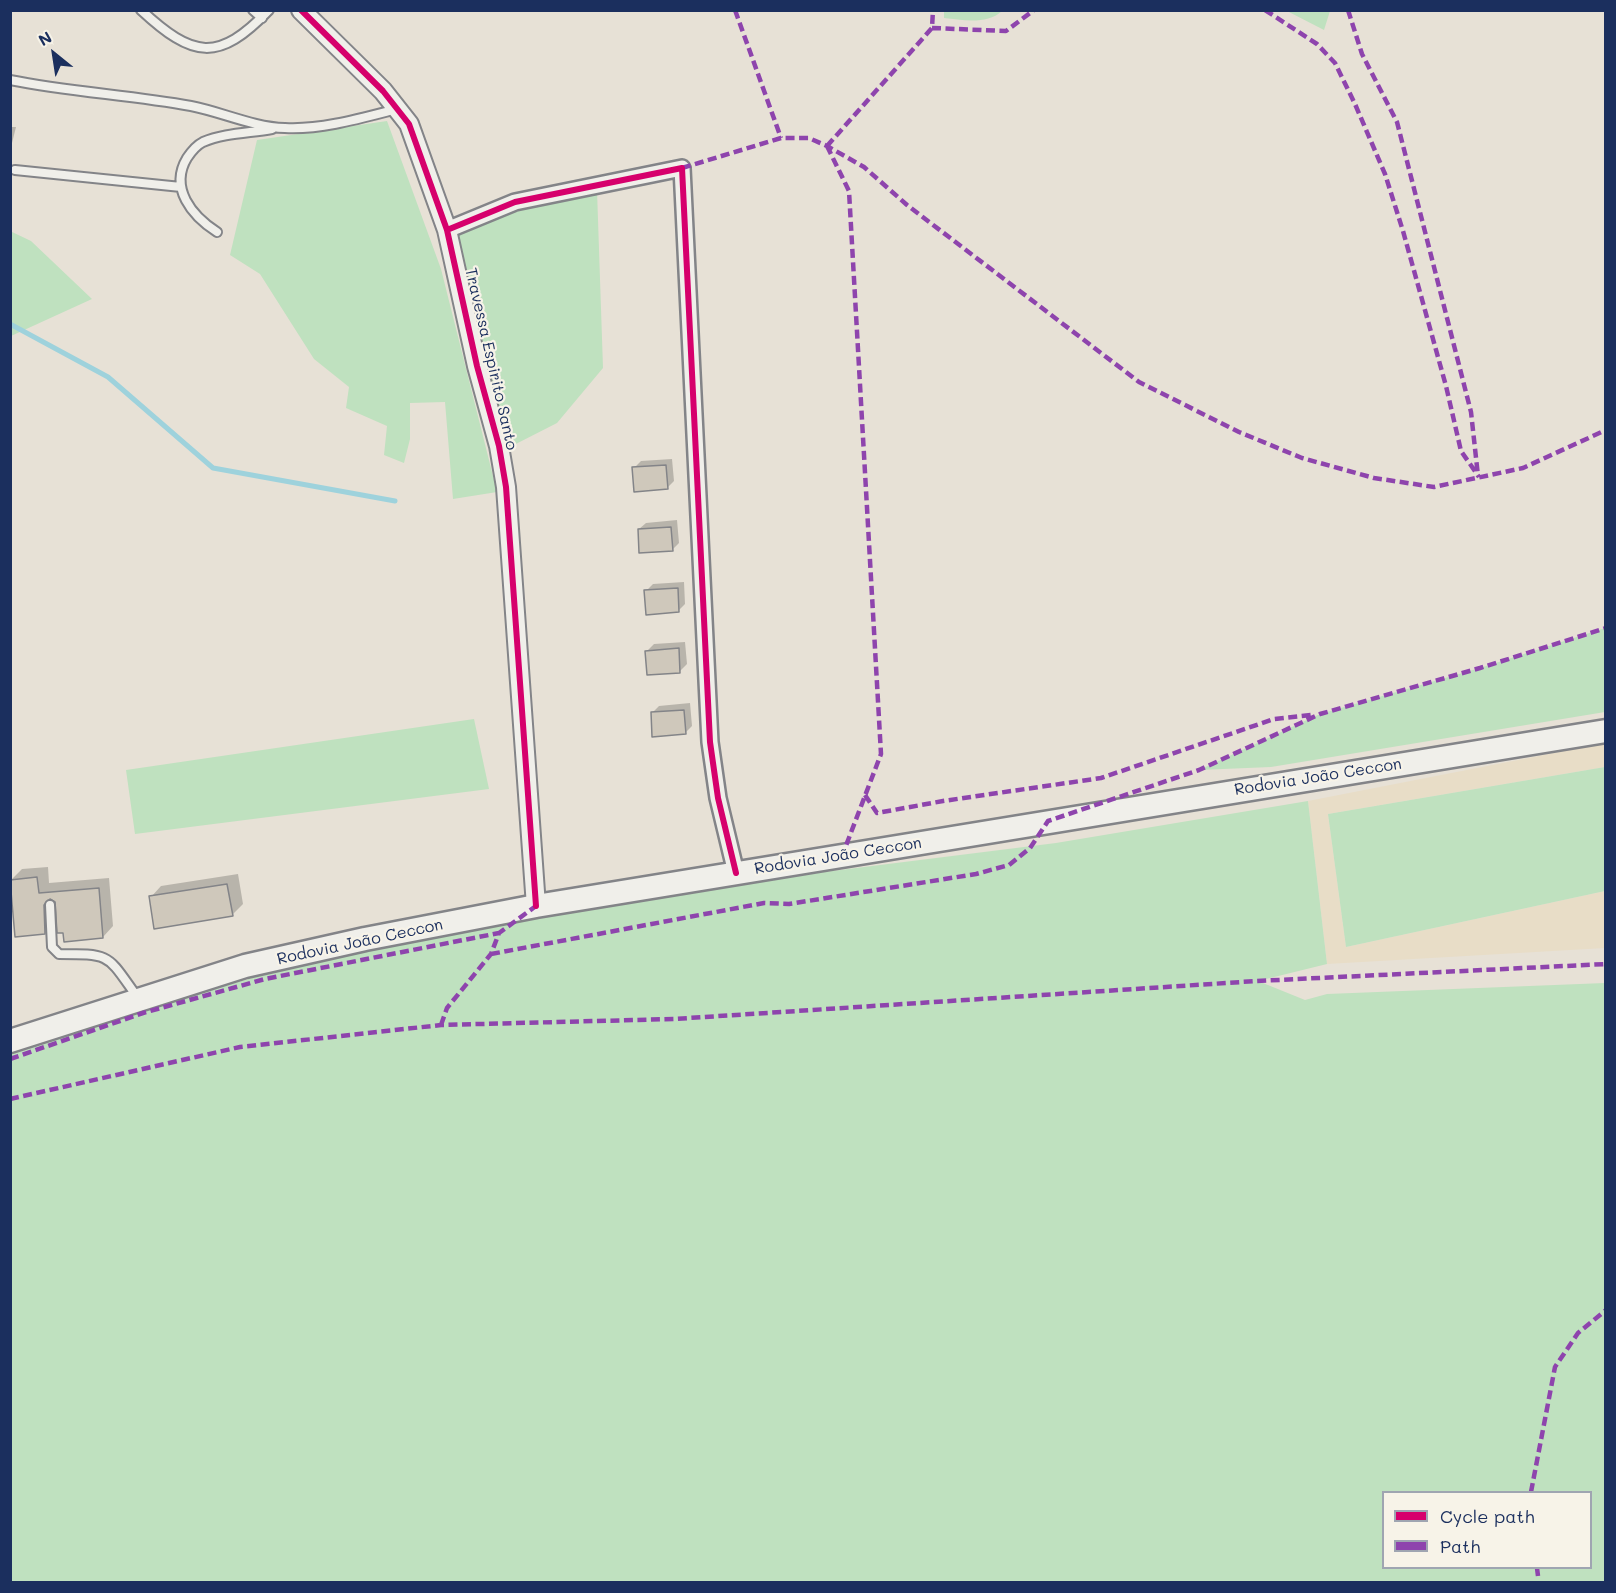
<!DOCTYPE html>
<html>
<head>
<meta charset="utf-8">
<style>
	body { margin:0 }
	#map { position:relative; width:1616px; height:1593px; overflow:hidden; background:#e7e1d6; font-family:Mali,sans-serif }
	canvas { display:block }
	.frame { position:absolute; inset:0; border:12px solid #1b2f5e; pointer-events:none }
	.legend { position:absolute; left:1382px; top:1491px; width:210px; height:78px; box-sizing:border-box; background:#f7f3e8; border:2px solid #9fa5b1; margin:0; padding:8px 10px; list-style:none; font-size:18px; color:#1b2f5e }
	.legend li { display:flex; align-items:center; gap:12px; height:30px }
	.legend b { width:30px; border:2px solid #9fa5b1 }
	.north { position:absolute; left:24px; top:24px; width:60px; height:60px; -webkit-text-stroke:4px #f7f3e8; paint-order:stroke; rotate:330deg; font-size:16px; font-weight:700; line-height:24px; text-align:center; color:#1b2f5e }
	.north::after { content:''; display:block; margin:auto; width:21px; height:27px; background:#1b2f5e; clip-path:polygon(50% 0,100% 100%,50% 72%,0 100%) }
</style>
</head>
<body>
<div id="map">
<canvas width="1616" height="1593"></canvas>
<div class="frame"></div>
<ul class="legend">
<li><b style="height:8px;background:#d6006c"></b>Cycle path</li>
<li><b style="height:8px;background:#8e44ad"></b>Path</li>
</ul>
<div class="north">N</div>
</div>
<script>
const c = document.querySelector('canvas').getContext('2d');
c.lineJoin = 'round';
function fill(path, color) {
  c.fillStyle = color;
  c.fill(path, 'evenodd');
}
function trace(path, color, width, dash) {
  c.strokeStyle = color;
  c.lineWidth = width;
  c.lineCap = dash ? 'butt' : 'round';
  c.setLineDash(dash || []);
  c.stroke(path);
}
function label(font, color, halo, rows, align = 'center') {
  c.font = font + ' Mali,sans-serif';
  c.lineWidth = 4.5;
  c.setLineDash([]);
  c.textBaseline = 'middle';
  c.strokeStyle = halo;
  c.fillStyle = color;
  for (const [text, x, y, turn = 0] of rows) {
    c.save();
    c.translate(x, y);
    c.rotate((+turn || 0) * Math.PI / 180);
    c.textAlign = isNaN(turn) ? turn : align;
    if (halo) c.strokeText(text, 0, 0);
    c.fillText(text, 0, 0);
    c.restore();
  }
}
fill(new Path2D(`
	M1605,743V767L1328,814L1346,947L1605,891V948L1327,964L1308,801Z`), '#e8ddc7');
fill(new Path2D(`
	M944,11V10L1002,11C987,25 962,20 944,18Z
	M1287,11H1330L1324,30Z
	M387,121L441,269L497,492L453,499L445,402L410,403V439L404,463L384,455L387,426L346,408L349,387L314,359L260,274L230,255L257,140Z
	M597,190L603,368L557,423L506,449L456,246V232L512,208Z
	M10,231L31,241L92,299L11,336Z
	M1605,628V712L1271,767L1199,770L1320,714L1480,668Z
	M474,719L489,789L135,834L126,770Z
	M1605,767V891L1346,947L1328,814Z
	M1308,801L1327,964L1258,981L1305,1000L1327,994L1605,983V1582H11L10,1052L167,1001L316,961L499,924L824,872L1056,843ZM1384,1492H1590V1568H1384Z`), '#bfe1bf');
fill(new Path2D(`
	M10,127H16L10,151Z
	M672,459L674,481L667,488L634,468L641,461Z
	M677,520L679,543L672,550L639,529L646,523Z
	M684,582L685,604L678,611L646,591L653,584Z
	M685,642L687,664L680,671L647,651L654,644Z
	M690,703L692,726L685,733L652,713L659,706Z
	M48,867L49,883L109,878L113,926L103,937L58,920L45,933L11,880L22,869Z
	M238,874L243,904L232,915L151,897L161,886Z`), '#0003');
trace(new Path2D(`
	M10,324L108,377L213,468L395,501`), '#9ed2dc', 5);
const building = new Path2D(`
	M666,465L668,489L634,492L632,467Z
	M671,527L673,551L639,553L638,529Z
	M678,588L679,612L646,615L644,590Z
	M679,648L680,673L647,675L645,651Z
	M684,710L686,734L652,737L651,712Z
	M37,877L39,893L99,888L103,938L64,942L63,933H57L55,902L50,899L44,905L45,934L15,937L10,880Z
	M227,884L233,916L154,929L149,896Z`);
fill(building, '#cfc8bb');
trace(building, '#838488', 1.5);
const service = new Path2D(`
	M141,10C193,58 218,63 269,10
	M253,10L262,18
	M10,80C70,92 131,95 191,106C222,112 253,127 285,128C321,130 362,118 397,109
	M15,170L181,187
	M217,232C192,216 169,188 187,158C191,152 197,145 203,142C224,133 250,133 272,129
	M50,905L52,947L59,954C113,954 107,955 138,998`);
const minor = new Path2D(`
	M447,230L515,202L682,168L710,742L718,798L736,873`);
const tertiary = new Path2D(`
	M301,10L383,91L409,124L447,230L477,366L499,446L506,487L536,906`);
const primary = new Path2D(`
	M10,1041L245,966L365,939L536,906L1606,731`);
trace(service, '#838488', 12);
trace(minor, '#838488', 20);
trace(tertiary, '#838488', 22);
trace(primary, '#838488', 27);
trace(service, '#f0efea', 8);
trace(minor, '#f0efea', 15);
trace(tertiary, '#f0efea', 18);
trace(primary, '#f0efea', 22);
trace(new Path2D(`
	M735,10L781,138
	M1265,10L1317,44L1335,63L1355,104L1385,174L1403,231L1446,386L1461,451L1479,477
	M1348,10L1362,54L1397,122L1471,412L1478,476
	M932,28L1006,31L1034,10
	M827,146L849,191L881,754L842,856
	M827,146L932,28L933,10
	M682,168L781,138H809L827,146L864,167L907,205L1139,382L1239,432L1302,458L1374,478L1434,487L1523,468L1606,430
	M865,795L877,813L943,801L1101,778L1274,719L1311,715
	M491,954L764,903L789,904L976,874L1009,865L1030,848L1048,821L1199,770L1320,714L1480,668L1606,628
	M441,1025L447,1008L491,954L499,933L536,906
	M10,1059L143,1013L265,979L499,933
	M10,1099L240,1047L441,1025L674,1019L1257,981L1606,964
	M1531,1492L1555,1367L1578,1333L1606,1310
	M1537,1568L1538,1576`), '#8e44ad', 4.5, [9, 4.5]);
trace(new Path2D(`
	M301,10L383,91L409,124L447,230L477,366L499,446L506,487L536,906
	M447,230L515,202L682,168L710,742L718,798L736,873`), '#d6006c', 6);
label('16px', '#1b2f5e', '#f7f3e8', [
	["Travessa Espirito Santo",491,359,77],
	["Rodovia João Ceccon",1318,777,-9],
	["Rodovia João Ceccon",838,856,-9],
	["Rodovia João Ceccon",360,942,-12]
]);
</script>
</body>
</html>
